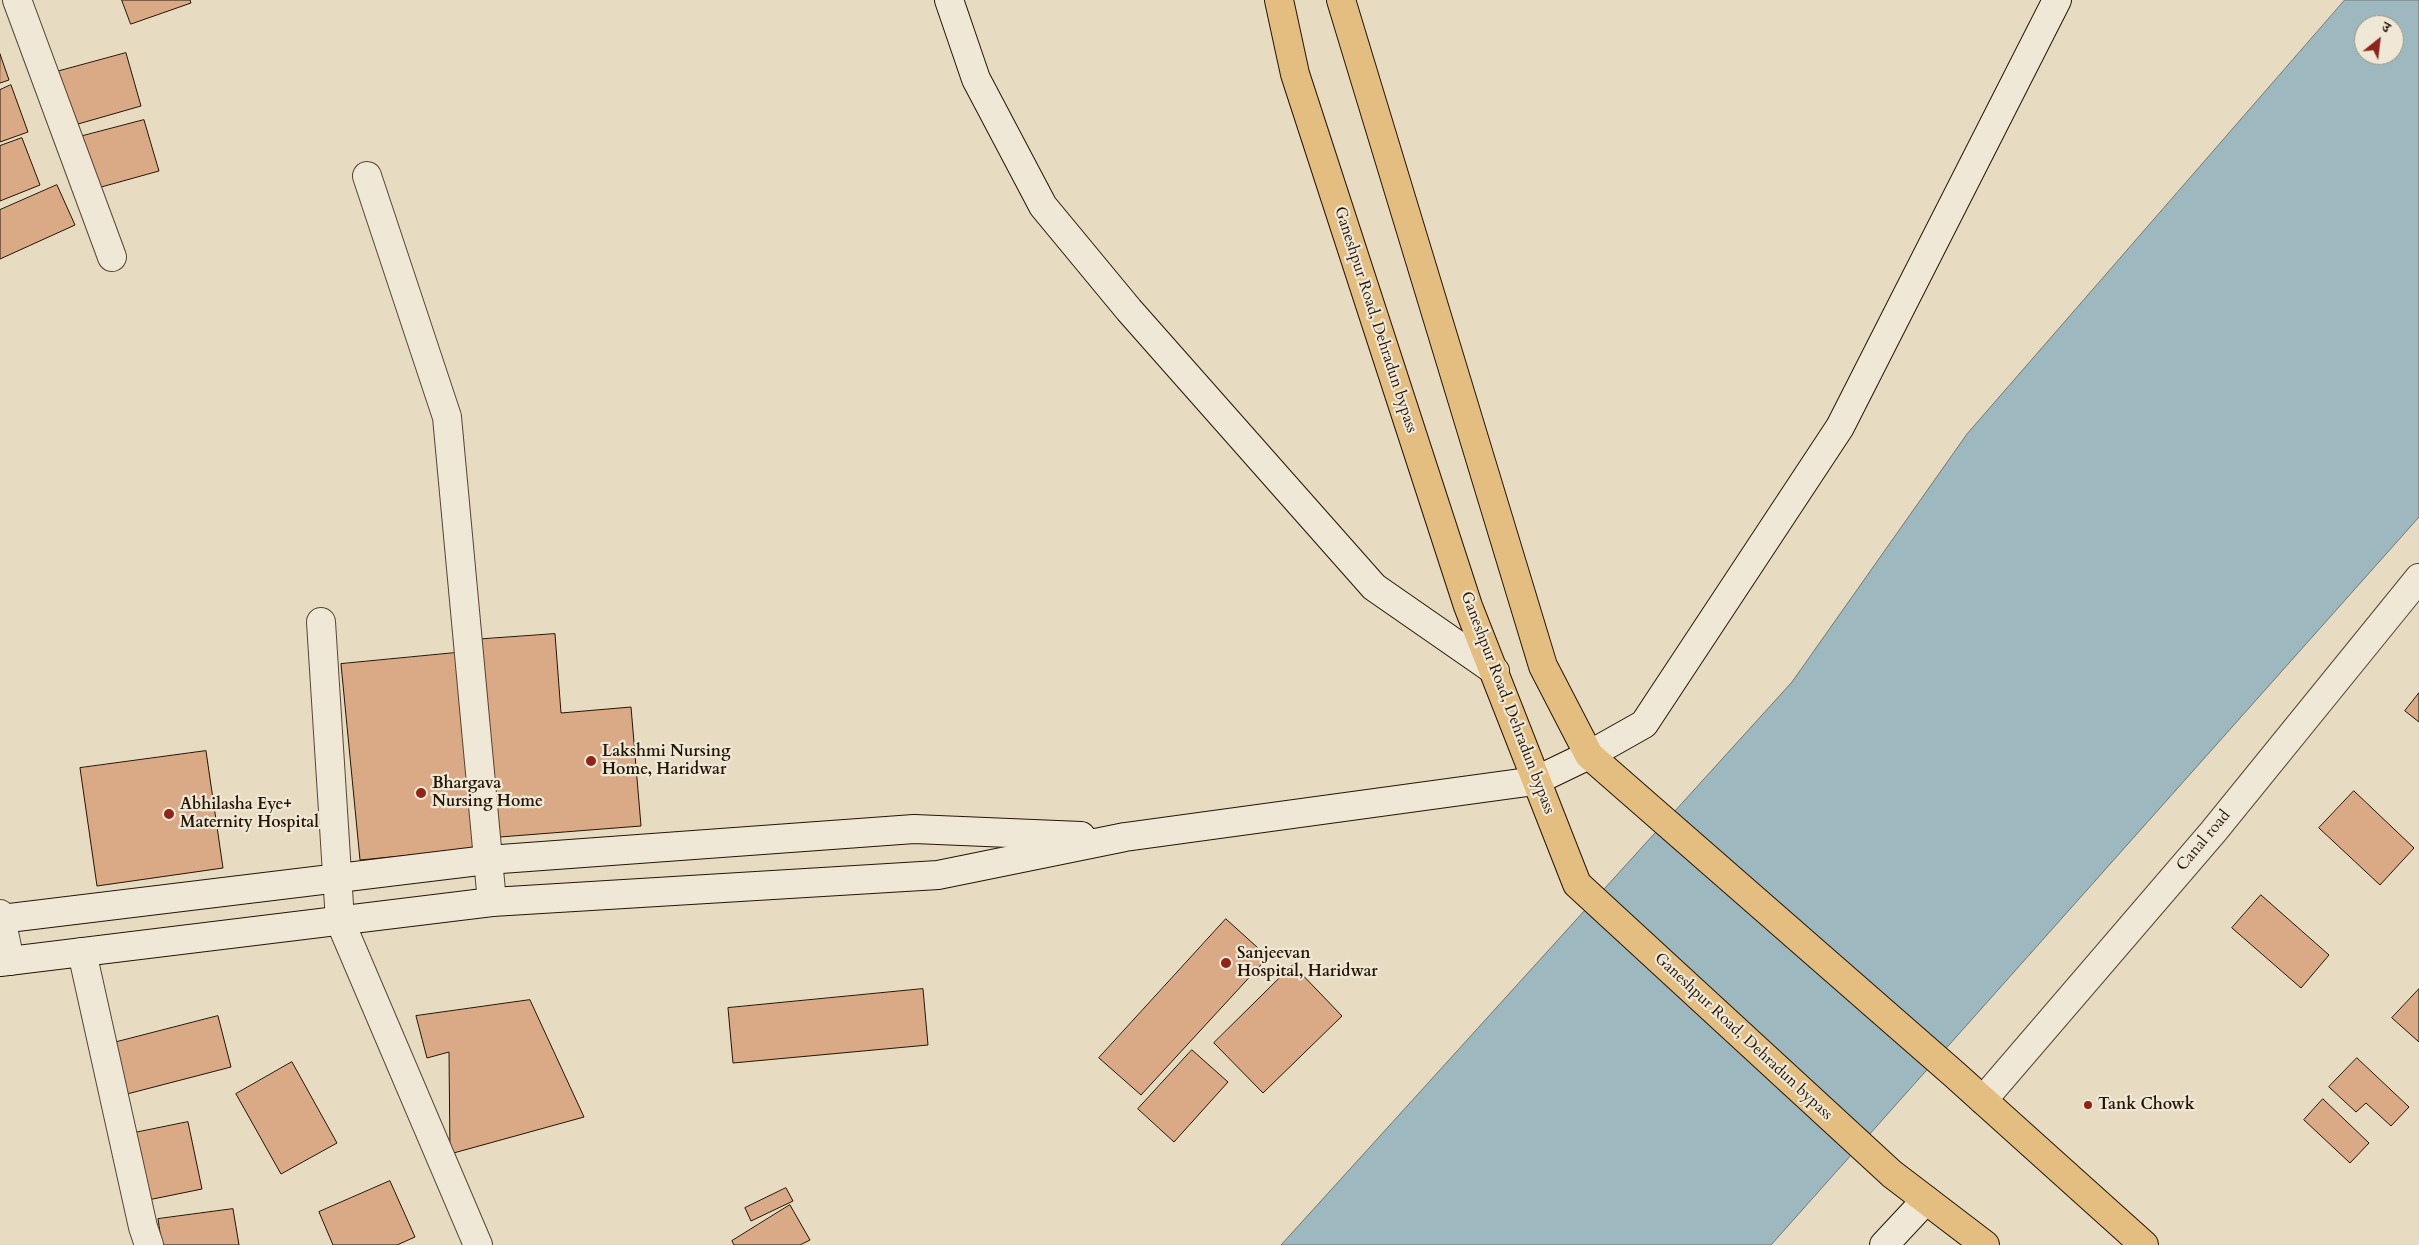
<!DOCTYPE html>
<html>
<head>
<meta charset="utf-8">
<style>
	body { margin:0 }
	#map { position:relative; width:2419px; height:1245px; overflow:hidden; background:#e7dbc2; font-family:Cardo,"Noto Serif Devanagari",serif }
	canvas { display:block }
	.north { position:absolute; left:2354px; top:15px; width:50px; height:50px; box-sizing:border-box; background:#efe8d7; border:1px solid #9e9483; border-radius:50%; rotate:29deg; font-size:14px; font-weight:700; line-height:20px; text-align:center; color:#251504 }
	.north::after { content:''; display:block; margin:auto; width:18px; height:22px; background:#8f2418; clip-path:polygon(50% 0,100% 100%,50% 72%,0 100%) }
</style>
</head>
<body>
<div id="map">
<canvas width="2419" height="1245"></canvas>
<div class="north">उ</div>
</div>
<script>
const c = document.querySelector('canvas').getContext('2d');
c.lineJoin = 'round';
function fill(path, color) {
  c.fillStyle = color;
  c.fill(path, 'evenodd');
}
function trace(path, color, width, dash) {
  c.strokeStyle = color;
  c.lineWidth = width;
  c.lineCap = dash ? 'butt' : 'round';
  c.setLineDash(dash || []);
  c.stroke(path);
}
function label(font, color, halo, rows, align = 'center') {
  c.font = font + ' Cardo,serif';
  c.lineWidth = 4.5;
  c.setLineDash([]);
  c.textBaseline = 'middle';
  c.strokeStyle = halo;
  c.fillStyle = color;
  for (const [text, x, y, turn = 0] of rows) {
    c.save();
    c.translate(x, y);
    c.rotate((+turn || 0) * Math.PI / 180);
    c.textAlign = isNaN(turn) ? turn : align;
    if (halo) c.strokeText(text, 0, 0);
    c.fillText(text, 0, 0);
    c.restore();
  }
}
const water = new Path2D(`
	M2345,0H2419V517L1771,1245H1281L1792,682L1967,434ZM2364,25H2394V55H2364Z`);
fill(water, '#9eb8bf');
trace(water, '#6e7774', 1);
const building = new Path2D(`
	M122,0H190L191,3L131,24Z
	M126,53L141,106L71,126L56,72Z
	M0,54L9,80L0,83Z
	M11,85L28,132L0,142V90Z
	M144,120L159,171L94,189L79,137Z
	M22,138L40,185L0,201V146Z
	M57,185L75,225L0,259V210Z
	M555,634L561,713L631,707L641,826L487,838L471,640Z
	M455,653L474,849L360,860L341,664Z
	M2419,693V722L2405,711Z
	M206,751L223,868L97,886L80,768Z
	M2354,791L2414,848L2380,885L2319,828Z
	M2261,895L2329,955L2301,988L2232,928Z
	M1226,919L1268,957L1141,1095L1099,1058Z
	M1293,965L1342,1016L1263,1093L1214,1043Z
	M923,989L928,1045L733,1063L728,1008Z
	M2419,989V1042L2392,1018Z
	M530,1000L584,1117L450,1154L449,1052L427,1058L416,1016Z
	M218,1016L231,1067L127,1094L113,1043Z
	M1192,1050L1228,1082L1174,1142L1138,1109Z
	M2357,1058L2409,1107L2391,1126L2366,1103L2356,1112L2329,1087Z
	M292,1062L337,1143L281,1174L236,1094Z
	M2323,1099L2369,1143L2350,1163L2304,1120Z
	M188,1122L202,1189L148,1200L134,1133Z
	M390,1181L415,1237L397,1245H333L319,1212Z
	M786,1188L793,1201L751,1221L745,1208Z
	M790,1205L810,1240L800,1245H734L732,1241Z
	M233,1209L239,1245H162L158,1219Z`);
fill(building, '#daa986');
trace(building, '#251504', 1);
const street = new Path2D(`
	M17,0L112,257
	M367,176L447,417L492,902
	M321,622L340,921L478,1245
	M0,914L10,961
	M82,952L143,1227L149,1245
	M1983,1100L2213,832L2419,578`);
const secondary = new Path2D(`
	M949,0L976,79L1043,206L1129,310L1374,587L1495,671
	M0,919L487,860L914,829L1081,836
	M0,962L492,902L938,875L1125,837L1535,781L1589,755L1644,724L1840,427L2057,0
	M1884,1245L1926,1200`);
const primary = new Path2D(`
	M1279,0L1295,74L1468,606L1577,884L1892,1174L1985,1245
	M1341,0L1543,666L1589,755L1954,1074L2144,1245`);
trace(street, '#564634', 30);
trace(secondary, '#251504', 30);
trace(primary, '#251504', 30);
trace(street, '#efe8d7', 28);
trace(secondary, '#efe8d7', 28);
trace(primary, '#e4be81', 28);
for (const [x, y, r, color] of [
	[591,761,6,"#8f2418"],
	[421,793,6,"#8f2418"],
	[169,814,6,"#8f2418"],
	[1226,963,6,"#8f2418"],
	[2088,1105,5,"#8f2418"]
]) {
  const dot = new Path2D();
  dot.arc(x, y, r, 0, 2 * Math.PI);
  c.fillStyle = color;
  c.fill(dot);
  trace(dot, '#efe8d7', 2);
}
label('16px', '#251504', '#efe8d7', [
	["Ganeshpur Road, Dehradun bypass",1375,320,72],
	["Ganeshpur Road, Dehradun bypass",1507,703,69],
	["Canal road",2204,841,-50],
	["Ganeshpur Road, Dehradun bypass",1743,1037,43]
]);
label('bold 16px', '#251504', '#efe8d7', [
	["Lakshmi Nursing",602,752],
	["Home, Haridwar",602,770],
	["Bhargava",432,784],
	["Nursing Home",432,802],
	["Abhilasha Eye+",180,805],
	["Maternity Hospital",180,823],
	["Sanjeevan",1237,954],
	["Hospital, Haridwar",1237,972],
	["Tank Chowk",2098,1105]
], 'left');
</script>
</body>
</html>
